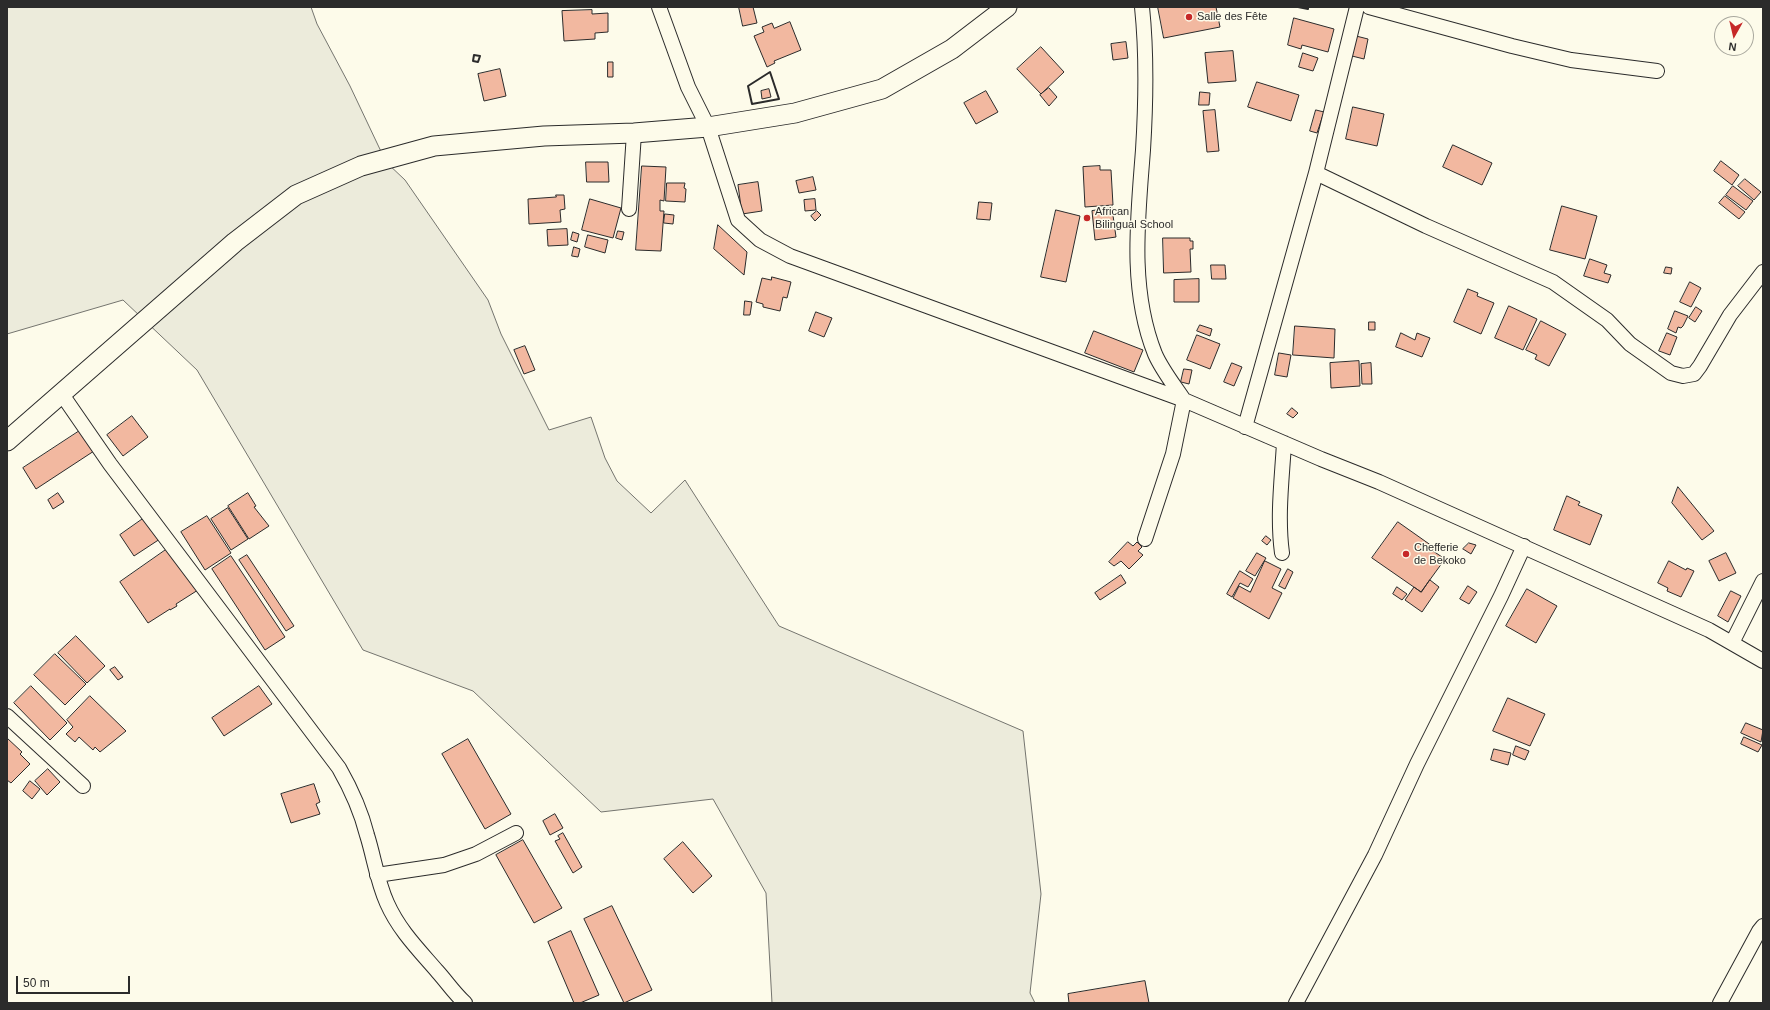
<!DOCTYPE html>
<html>
<head>
<meta charset="utf-8">
<style>
	body { margin:0 }
	#map { position:relative; width:1770px; height:1010px; overflow:hidden; background:#fdfbea; font-family:Helvetica,sans-serif }
	canvas { display:block }
	.frame { position:absolute; inset:0; border:8px solid #2b2b2b; pointer-events:none }
	.north { position:absolute; left:1714px; top:16px; width:40px; height:40px; box-sizing:border-box; background:#fdfbea; border:1px solid #a9a89e; border-radius:50%; rotate:188deg; font-size:11px; font-weight:700; line-height:16px; text-align:center; color:#2b2b2b }
	.north::after { content:''; display:block; margin:auto; width:14px; height:18px; background:#c62828; clip-path:polygon(50% 0,100% 100%,50% 72%,0 100%) }
	.scale { position:absolute; left:16px; top:976px; width:114px; height:18px; box-sizing:border-box; border:2px solid #2b2b2b; border-top:0; padding-left:5px; font-size:12px; line-height:14px; white-space:nowrap; color:#2b2b2b; -webkit-text-stroke:3px #fdfbea; paint-order:stroke }
</style>
</head>
<body>
<div id="map">
<canvas width="1770" height="1010"></canvas>
<div class="frame"></div>
<div class="north">N</div>
<div class="scale">50 m</div>
</div>
<script>
const c = document.querySelector('canvas').getContext('2d');
c.lineJoin = 'round';
function fill(path, color) {
  c.fillStyle = color;
  c.fill(path, 'evenodd');
}
function trace(path, color, width, dash) {
  c.strokeStyle = color;
  c.lineWidth = width;
  c.lineCap = dash ? 'butt' : 'round';
  c.setLineDash(dash || []);
  c.stroke(path);
}
function label(font, color, halo, rows, align = 'center') {
  c.font = font + ' Helvetica,sans-serif';
  c.lineWidth = 3;
  c.setLineDash([]);
  c.textBaseline = 'middle';
  c.strokeStyle = halo;
  c.fillStyle = color;
  for (const [text, x, y, turn = 0] of rows) {
    c.save();
    c.translate(x, y);
    c.rotate((+turn || 0) * Math.PI / 180);
    c.textAlign = isNaN(turn) ? turn : align;
    if (halo) c.strokeText(text, 0, 0);
    c.fillText(text, 0, 0);
    c.restore();
  }
}
const green = new Path2D(`
	M7,7H311L317,24L350,86L386,162L405,180L488,300L501,334L549,430L591,417L605,458L617,481L651,513L685,480L779,626L1023,731L1041,894L1030,993L1035,1003H772L766,893L713,799L601,812L473,691L363,650L197,370L123,300L7,334Z`);
fill(green, '#ecebdb');
trace(green, '#74746e', 1);
const building = new Path2D(`
	M739,7H753L757,23L743,26Z
	M1158,7H1216L1220,27L1164,38Z
	M592,10V14L608,13V32L595,33V39L564,41L562,11Z
	M1294,18L1334,29L1328,52L1302,45L1301,49L1288,45Z
	M790,22L801,50L774,61L775,63L767,67L754,36L764,32L762,27L772,23L774,28Z
	M1356,36L1368,39L1364,59L1352,56Z
	M1126,42L1128,58L1113,60L1111,44Z
	M1041,47L1064,72L1041,94L1017,69Z
	M1233,51L1236,81L1208,83L1205,53Z
	M1303,53L1318,58L1313,71L1299,67Z
	M608,62H613V77H608Z
	M500,69L506,96L484,101L478,74Z
	M1257,82L1299,95L1291,121L1248,107Z
	M1049,88L1057,97L1049,106L1040,95Z
	M769,89L771,97L762,99L761,91Z
	M986,91L998,112L976,124L964,103Z
	M1200,92L1210,93L1209,105H1199Z
	M1353,107L1384,114L1377,146L1346,139Z
	M1215,110L1219,151L1207,152L1203,111Z
	M1316,110L1324,112L1317,133L1310,131Z
	M1453,145L1492,163L1482,185L1443,167Z
	M1721,161L1739,175L1732,185L1714,171Z
	M586,162H608L609,182H587Z
	M642,166L666,167L664,201L660,200V211H664L661,251L636,250Z
	M1100,166V170H1111L1113,205L1085,207L1083,167Z
	M813,177L816,190L799,193L796,181Z
	M1745,179L1761,192L1754,200L1738,186Z
	M758,182L762,211L742,214L738,185Z
	M667,183H685L684,188L686,189L685,202L666,201Z
	M1733,186L1753,201L1746,210L1726,195Z
	M556,195H564L565,209L560,210L561,222L529,224L528,199L556,197Z
	M1725,196L1745,212L1739,219L1719,203Z
	M590,199L621,208L613,238L582,230Z
	M815,199L816,210L805,211L804,200Z
	M979,202L992,203L990,220L977,219Z
	M1562,206L1597,216L1585,259L1550,250Z
	M1112,208L1116,237L1095,240L1092,211Z
	M1056,210L1080,216L1066,282L1041,277Z
	M817,211L821,215L815,221L811,216Z
	M665,214L674,215L673,224L664,223Z
	M718,225L747,252L744,275L714,249Z
	M567,229L568,245L548,246L547,230Z
	M618,231L624,232L622,240L616,238Z
	M573,232L579,234L577,242L571,240Z
	M588,235L608,240L605,253L585,247Z
	M1163,238H1190V241H1193V249H1190L1191,272L1164,273Z
	M574,247L580,249L578,257L572,256Z
	M1590,259L1607,265L1604,273L1611,275L1608,283L1584,276Z
	M1211,265H1225L1226,279H1212Z
	M1666,267L1672,268L1671,274L1664,273Z
	M772,277L791,282L787,298L783,297L780,311L763,307V304L756,302L762,278L771,280Z
	M1199,279V302H1174V280Z
	M1690,282L1701,288L1691,307L1680,302Z
	M1468,289L1478,293L1477,296L1494,303L1481,334L1454,322Z
	M745,301L752,302L750,315H744Z
	M1509,306L1537,319L1523,350L1495,338Z
	M1696,307L1702,311L1695,322L1689,318Z
	M1675,311L1688,316L1683,326L1681,328L1678,327L1676,333L1668,329Z
	M816,312L832,318L824,337L809,331Z
	M1541,321L1566,334L1549,366L1535,359L1537,355L1526,350Z
	M1369,322H1375V330H1369Z
	M1200,325L1212,329L1210,336L1197,331Z
	M1295,326L1335,329L1334,358L1293,355Z
	M1094,331L1143,350L1134,372L1085,353Z
	M1401,333L1415,340L1417,333L1430,338L1422,357L1396,347Z
	M1667,333L1677,337L1670,355L1659,351Z
	M1197,335L1220,344L1210,369L1187,360Z
	M525,346L535,370L524,374L514,350Z
	M1279,353L1291,355L1287,377L1275,375Z
	M1359,361L1360,386L1331,388L1330,363Z
	M1232,363L1242,367L1234,386L1224,382Z
	M1371,363L1372,384H1362L1361,364Z
	M1184,369L1192,370L1189,384L1181,382Z
	M1292,408L1298,413L1293,418L1287,414Z
	M132,416L148,437L123,456L107,435Z
	M81,430L94,451L36,489L23,468Z
	M1678,487L1714,531L1702,540L1672,503Z
	M58,493L64,502L53,509L48,500Z
	M248,493L256,506L254,507L269,526L249,539L228,506Z
	M1567,496L1580,502L1578,505L1602,515L1590,545L1554,530Z
	M228,508L248,539L231,550L211,519Z
	M147,516L163,537L134,556L120,535Z
	M207,516L231,553L205,570L181,532Z
	M1398,522L1432,546L1430,549L1445,559L1421,592L1372,558Z
	M1266,536L1271,540L1267,545L1262,541Z
	M1128,542L1133,546L1137,542L1142,547L1138,551L1143,555L1129,569L1121,561L1114,566L1109,562Z
	M1469,543L1476,545L1471,554L1463,549Z
	M170,547L198,590L176,604L177,606L170,610V609L148,623L120,582Z
	M1257,553L1266,558L1255,576L1246,571Z
	M1726,553L1736,573L1719,581L1709,561Z
	M247,555L294,626L286,631L239,560Z
	M231,556L285,637L265,650L212,569Z
	M1265,561L1281,569L1272,588L1282,593L1269,619L1233,598L1239,586L1250,592Z
	M1669,561L1686,570L1687,568L1694,571L1681,597L1667,591L1668,588L1658,583Z
	M1288,569L1293,572L1285,589L1279,586Z
	M1240,571L1253,579L1248,587L1240,583L1232,597L1227,594Z
	M1121,575L1126,583L1100,600L1095,593Z
	M1430,580L1439,587L1422,612L1405,600L1414,587L1421,592Z
	M1468,586L1477,592L1469,604L1460,599Z
	M1397,587L1407,594L1402,600L1393,594Z
	M1527,589L1557,606L1536,643L1506,626Z
	M1731,591L1741,596L1728,622L1718,616Z
	M76,636L105,666L87,683L58,653Z
	M55,654L86,684L65,705L34,675Z
	M115,667L123,677L118,680L110,670Z
	M31,686L67,723L50,740L14,703Z
	M259,686L272,704L224,736L212,718Z
	M90,696L126,731L100,752L95,747L93,750L79,737L75,742L66,734L73,727L67,720Z
	M1508,698L1545,714L1530,746L1493,731Z
	M1746,723L1763,730L1761,742L1741,733Z
	M1744,737L1762,745L1758,752L1741,744Z
	M7,738L22,752L20,754L30,764L11,783L7,780Z
	M468,739L511,814L485,829L442,754Z
	M1516,746L1529,751L1525,760L1513,755Z
	M1494,749L1511,753L1508,765L1491,760Z
	M48,769L60,782L47,795L35,781Z
	M30,781L40,789L32,799L23,791Z
	M314,784L320,802L316,804L320,814L291,823L281,794Z
	M555,814L563,828L550,835L543,821Z
	M563,833L582,867L573,873L555,841L560,839L558,836Z
	M523,840L562,908L534,923L496,855Z
	M683,842L712,876L693,893L664,859Z
	M612,906L652,990L624,1003L584,919Z
	M571,931L599,995L580,1003H574L548,942Z
	M1145,981L1149,1003H1069L1068,994Z`);
fill(building, '#f2b8a0');
trace(building, '#2b2b2b', 1);
const street = new Path2D(`
	M659,7L688,87L708,127L738,220L760,240L790,256L1184,400L1321,459L1379,482L1709,630L1763,661
	M1142,7C1147,55 1146,102 1143,150C1138,217 1129,289 1155,354C1162,370 1174,385 1184,400L1173,454L1145,539
	M1357,7L1316,173L1426,226L1553,282L1607,320L1630,344L1671,373L1683,376L1694,374L1700,366L1730,315L1763,272
	M1369,7L1512,46L1571,60L1657,71
	M629,209L634,133
	M61,393L110,464L339,768C351,789 361,811 367,835C374,857 377,881 387,903C399,930 418,949 437,971C447,982 454,993 465,1003
	M1245,427L1316,173
	M1282,553C1277,516 1282,479 1284,443
	M1732,643L1763,581
	M7,716L83,786
	M377,875L444,865L476,854L516,833
	M1296,1003L1375,855L1417,764L1501,596L1524,546
	M1720,1003L1759,931L1763,926`);
const secondary = new Path2D(`
	M7,441L235,242L296,195L361,166L434,146L544,136L634,133L708,127L795,113L882,89L952,49L1007,7`);
trace(street, '#2b2b2b', 16);
trace(secondary, '#2b2b2b', 21);
trace(street, '#fdfbea', 14);
trace(secondary, '#fdfbea', 19);
trace(new Path2D(`
	M1298,7L1308,9V7
	M474,55L480,56L478,62L473,61Z
	M770,72L779,99L752,104L748,86Z`), '#2b2b2b', 2);
for (const [x, y, r, color] of [
	[1189,17,4,"#c62828"],
	[1087,218,4,"#c62828"],
	[1406,554,4,"#c62828"]
]) {
  const dot = new Path2D();
  dot.arc(x, y, r, 0, 2 * Math.PI);
  c.fillStyle = color;
  c.fill(dot);
  trace(dot, '#fdfbea', 1.5);
}
label('11px', '#2b2b2b', '#fdfbea', [
	["Salle des Fête",1197,17],
	["African",1095,212],
	["Bilingual School",1095,225],
	["Chefferie",1414,548],
	["de Bekoko",1414,561]
], 'left');
</script>
</body>
</html>
